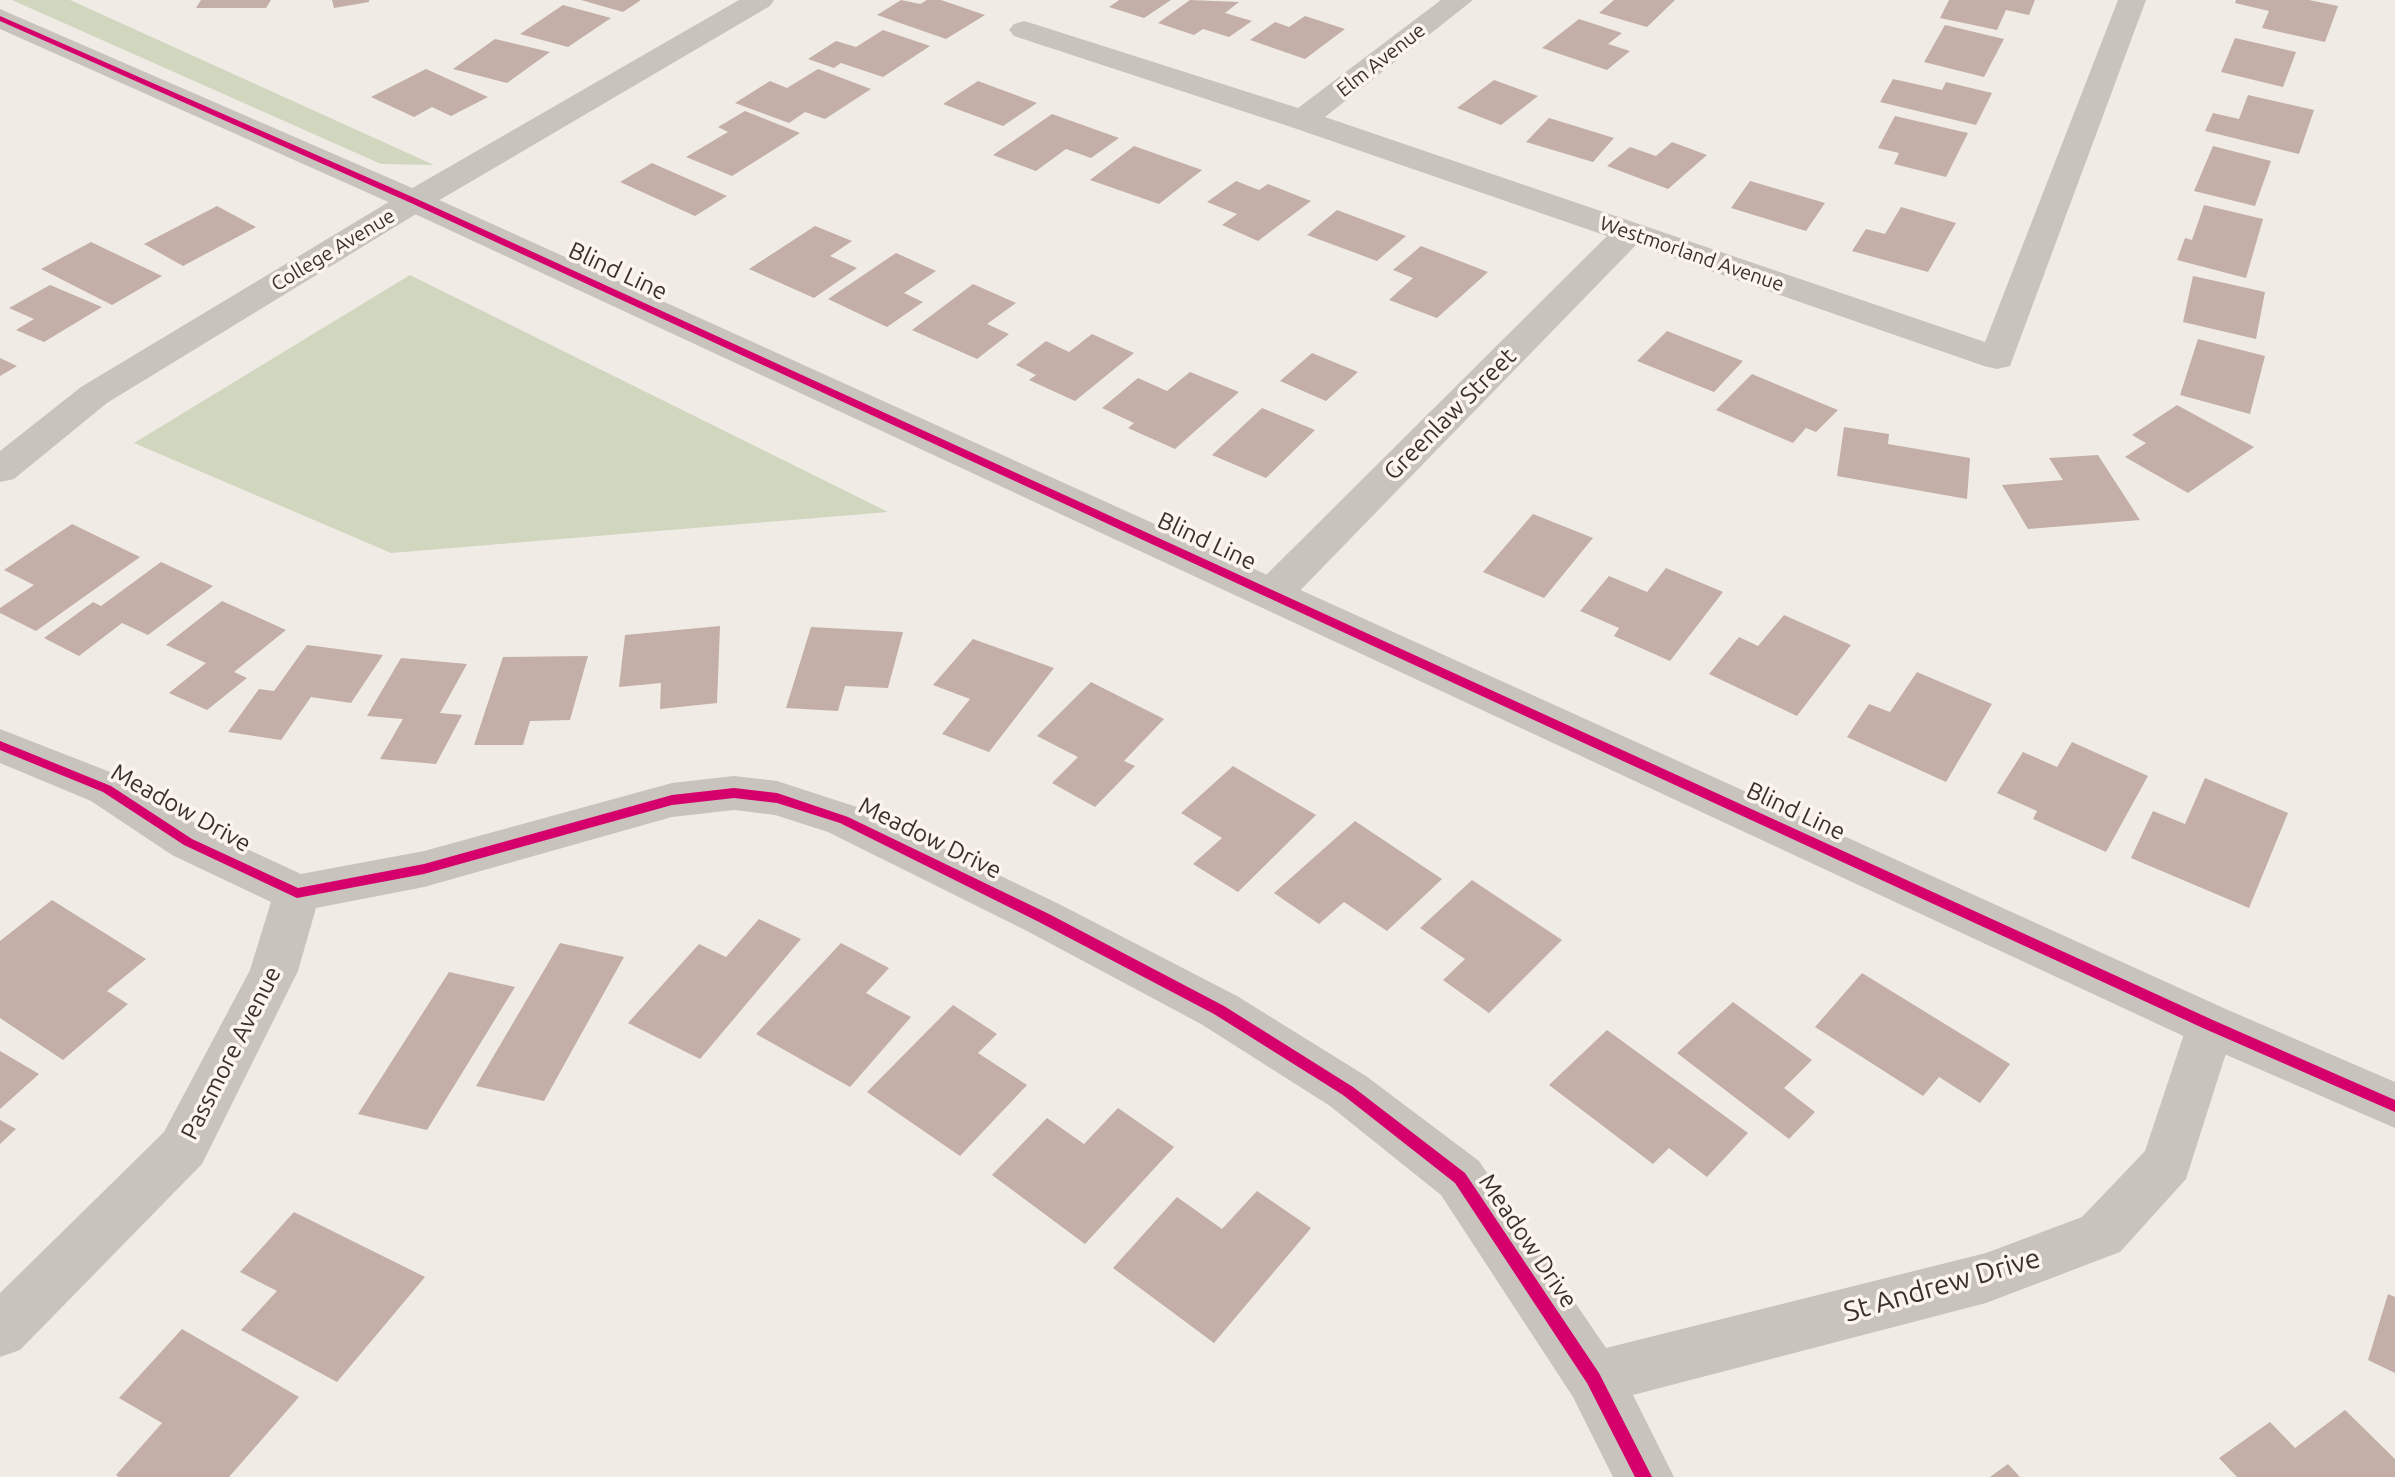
<!DOCTYPE html>
<html>
<head>
<meta charset="utf-8">
<style>
	body { margin:0 }
	canvas { display:block; background:#f0ebe5 }
</style>
</head>
<body>
<canvas width="2395" height="1477"></canvas>
<script>
const c = document.querySelector('canvas').getContext('2d');
c.lineJoin = 'round';
function fill(path, color) {
  c.fillStyle = color;
  c.fill(path, 'evenodd');
}
function label(font, color, halo, rows, align = 'center') {
  c.font = font + ' Ubuntu,sans-serif';
  c.lineWidth = 7;
  c.setLineDash([]);
  c.textBaseline = 'middle';
  c.strokeStyle = halo;
  c.fillStyle = color;
  for (const [text, x, y, turn = 0] of rows) {
    c.save();
    c.translate(x, y);
    c.rotate((+turn || 0) * Math.PI / 180);
    c.textAlign = isNaN(turn) ? turn : align;
    if (halo) c.strokeText(text, 0, 0);
    c.fillText(text, 0, 0);
    c.restore();
  }
}
fill(new Path2D(`
	M12,0H70L434,165L381,164Z
	M410,275L888,512L391,553L134,443Z`), '#d1d6bf');
fill(new Path2D(`
	M201,0H271L266,8H196Z
	M332,0H369V2L334,8Z
	M581,0H641L623,12Z
	M901,0L920,4L927,0H941L985,15L946,39L877,15Z
	M1119,0H1171L1144,18L1109,7Z
	M1190,0L1239,2L1225,13L1252,21L1229,37L1203,29L1194,35L1158,23Z
	M1614,0H1675L1647,27L1599,13Z
	M1949,0H2035L2029,15L2006,10L1997,30L1940,18Z
	M2236,0H2309L2338,6L2325,42L2262,28L2269,11L2235,3Z
	M563,5L611,18L568,47L520,34Z
	M1305,16L1345,29L1305,59L1250,40L1275,22L1289,27Z
	M1579,19L1622,33L1608,44L1630,51L1607,70L1542,48Z
	M1945,25L2004,39L1984,77L1924,62Z
	M883,30L930,46L883,77L841,63L834,68L808,59L836,41L856,47Z
	M2235,38L2296,52L2283,87L2221,72Z
	M495,39L550,52L507,83L453,69Z
	M426,69L488,97L451,116L432,107L414,117L371,97Z
	M818,69L871,89L825,119L805,112L789,123L735,103L770,81L787,88Z
	M1893,79L1942,90L1946,82L1992,93L1976,125L1880,102Z
	M1494,80L1538,96L1501,125L1457,108Z
	M978,81L1037,103L1003,126L943,104Z
	M2248,95L2314,110L2299,154L2205,131L2213,113L2239,119Z
	M745,111L800,133L732,176L686,157L728,132L718,127Z
	M1052,114L1119,138L1091,158L1066,149L1036,171L993,155Z
	M1895,116L1968,133L1946,177L1894,164L1899,153L1878,148Z
	M1549,118L1614,138L1593,162L1526,142Z
	M1672,142L1707,155L1668,189L1607,166L1630,147L1656,156Z
	M1134,146L1202,170L1159,204L1090,180Z
	M2213,146L2271,161L2255,206L2194,191Z
	M652,163L727,196L695,216L620,182Z
	M1236,181L1259,190L1268,184L1311,201L1258,241L1222,225L1237,214L1207,202Z
	M1750,181L1825,203L1806,231L1731,208Z
	M2204,205L2263,219L2246,278L2177,260L2185,238L2192,240Z
	M217,206L256,227L183,266L144,244Z
	M1901,207L1956,223L1928,272L1852,251L1866,229L1885,234Z
	M1337,210L1406,236L1377,261L1307,235Z
	M815,226L852,241L830,256L857,268L814,298L749,269Z
	M91,242L162,276L112,305L41,269Z
	M1421,246L1488,272L1437,318L1389,300L1413,278L1393,270Z
	M896,253L936,271L904,293L923,302L887,327L828,299Z
	M2193,276L2265,292L2256,339L2183,322Z
	M973,284L1016,303L987,324L1009,334L977,359L912,330Z
	M50,285L102,307L44,342L16,330L34,319L9,308Z
	M1667,331L1743,361L1714,392L1637,361Z
	M1092,334L1134,353L1075,401L1029,380L1036,375L1016,365L1046,341L1069,352Z
	M2198,339L2265,356L2250,414L2180,395Z
	M1312,353L1358,372L1326,401L1280,381Z
	M0,358L17,366L0,376Z
	M1190,372L1239,392L1175,449L1128,428L1134,423L1102,408L1138,378L1167,391Z
	M1752,374L1828,406L1838,410L1816,432L1806,428L1793,443L1716,410Z
	M2177,405L2254,447L2188,493L2125,457L2146,443L2132,435Z
	M1262,408L1315,430L1266,478L1212,455Z
	M1844,427L1889,434L1888,444L1970,458L1967,499L1837,476Z
	M2098,455L2140,520L2028,529L2002,485L2063,480L2049,458Z
	M1533,514L1593,538L1544,598L1483,572Z
	M72,524L140,557L36,631L0,613V608L34,585L4,570Z
	M161,562L213,586L148,635L122,623L79,656L44,638L93,602L101,606Z
	M1666,568L1723,592L1670,661L1614,636L1619,628L1580,611L1609,576L1647,592Z
	M222,601L286,630L234,672L247,678L207,710L169,693L206,663L166,645Z
	M1784,615L1851,645L1797,716L1709,674L1739,637L1758,646Z
	M720,626L717,703L660,709L661,683L619,687L625,635Z
	M811,627L903,632L888,688L845,686L838,711L786,708Z
	M973,639L1054,668L989,752L942,734L970,699L933,685Z
	M307,645L383,655L351,703L311,697L281,740L228,732L259,689L274,691Z
	M588,656L570,720L530,721L523,745H474L503,657Z
	M401,658L467,664L440,713L462,715L436,764L380,759L403,719L367,716Z
	M1917,672L1992,704L1946,782L1847,737L1869,704L1890,712Z
	M1091,682L1164,719L1124,761L1135,766L1095,807L1052,783L1078,757L1037,736Z
	M2072,742L2148,776L2106,852L2033,819L2037,811L1997,793L2023,752L2057,767Z
	M1233,766L1316,815L1238,892L1193,864L1222,838L1181,813Z
	M2205,778L2288,813L2249,908L2131,858L2153,811L2185,824Z
	M1355,821L1442,879L1387,931L1344,902L1319,924L1274,893Z
	M1472,880L1562,940L1489,1013L1443,980L1465,959L1420,928Z
	M52,900L146,959L107,991L128,1004L63,1060L0,1018V941Z
	M759,919L801,939L700,1059L628,1023L699,944L726,957Z
	M560,943L624,957L544,1101L476,1086Z
	M841,943L889,968L866,993L911,1017L850,1087L756,1034Z
	M449,972L515,987L427,1130L358,1114Z
	M1862,973L2010,1064L1980,1103L1939,1077L1923,1096L1815,1027Z
	M1733,1002L1812,1060L1784,1088L1815,1112L1789,1139L1677,1053Z
	M953,1005L997,1034L978,1053L1027,1085L960,1156L867,1092Z
	M1607,1030L1748,1133L1707,1177L1669,1148L1653,1164L1549,1085Z
	M0,1051L39,1074L0,1109Z
	M1118,1108L1174,1147L1085,1244L992,1175L1047,1118L1084,1144Z
	M0,1120L16,1129L0,1144Z
	M1257,1191L1311,1228L1214,1343L1113,1268L1177,1197L1222,1229Z
	M294,1212L425,1277L337,1382L241,1330L277,1291L240,1272Z
	M2388,1294L2395,1297V1373L2368,1360Z
	M182,1329L299,1397L229,1477H119L116,1475L162,1423L119,1398Z
	M2345,1410L2395,1459V1477H2237L2219,1458L2270,1422L2295,1448Z
	M2008,1464L2020,1477H1990Z`), '#c3afa7');
fill(new Path2D(`
	M739,0H774L770,6L426,208L107,403L14,479L0,482V451L81,387L402,194Z
	M1441,0H1473L1325,117L1985,342L2118,0H2146L2010,366L1997,369L1984,366L1636,245L1286,605L1271,609L1256,605L1250,595L1256,585L1607,236L1291,127L1014,36L1009,30L1014,24L1024,21L1034,24L1298,108Z
	M0,729L123,777L204,829L301,874L424,851L672,783L734,776L777,781L860,808L1061,905L1237,996L1366,1076L1479,1161L1606,1348L1986,1253L2082,1217L2145,1151L2192,1010L2210,1004L2228,1010L2235,1025L2186,1179L2120,1252L1986,1303L1633,1395L1674,1477H1613L1573,1397L1441,1195L1330,1106L1201,1024L1027,931L828,832L775,815L734,810L672,817L424,887L316,908L298,971L202,1164L20,1350L0,1357V1293L164,1132L250,970L271,902L172,855L91,801L0,763Z`), '#c9c3be');
fill(new Path2D(`
	M0,9L426,194L2228,1010L2395,1082V1128L2192,1040L402,208L0,29Z`), '#c9c3be');
fill(new Path2D(`
	M0,16L417,199L2215,1021L2395,1100V1112L2205,1029L411,203L0,21Z
	M0,741L111,786L192,839L298,888L424,864L672,795L734,788L777,793L848,817L1049,914L1224,1006L1353,1087L1465,1173L1599,1373L1652,1477H1635L1587,1383L1455,1183L1343,1095L1214,1014L1039,922L840,823L777,803L734,798L672,805L424,874L297,898L184,845L103,792L0,750Z`), '#d6006c');
label('20px', '#3b302b', '#fbf5ee', [
	["Elm Avenue",1381,60,-38],
	["College Avenue",333,250,-31],
	["Westmorland Avenue",1692,254,19]
]);
label('24px', '#3b302b', '#fbf5ee', [
	["Blind Line",618,271,25],
	["Greenlaw Street",1450,414,-45],
	["Blind Line",1207,541,25],
	["Meadow Drive",181,808,29],
	["Blind Line",1796,811,25],
	["Meadow Drive",930,838,26],
	["Passmore Avenue",231,1053,-63],
	["Meadow Drive",1528,1241,56]
]);
label('28px', '#3b302b', '#fbf5ee', [
	["St Andrew Drive",1942,1285,-16]
]);
</script>
</body>
</html>
